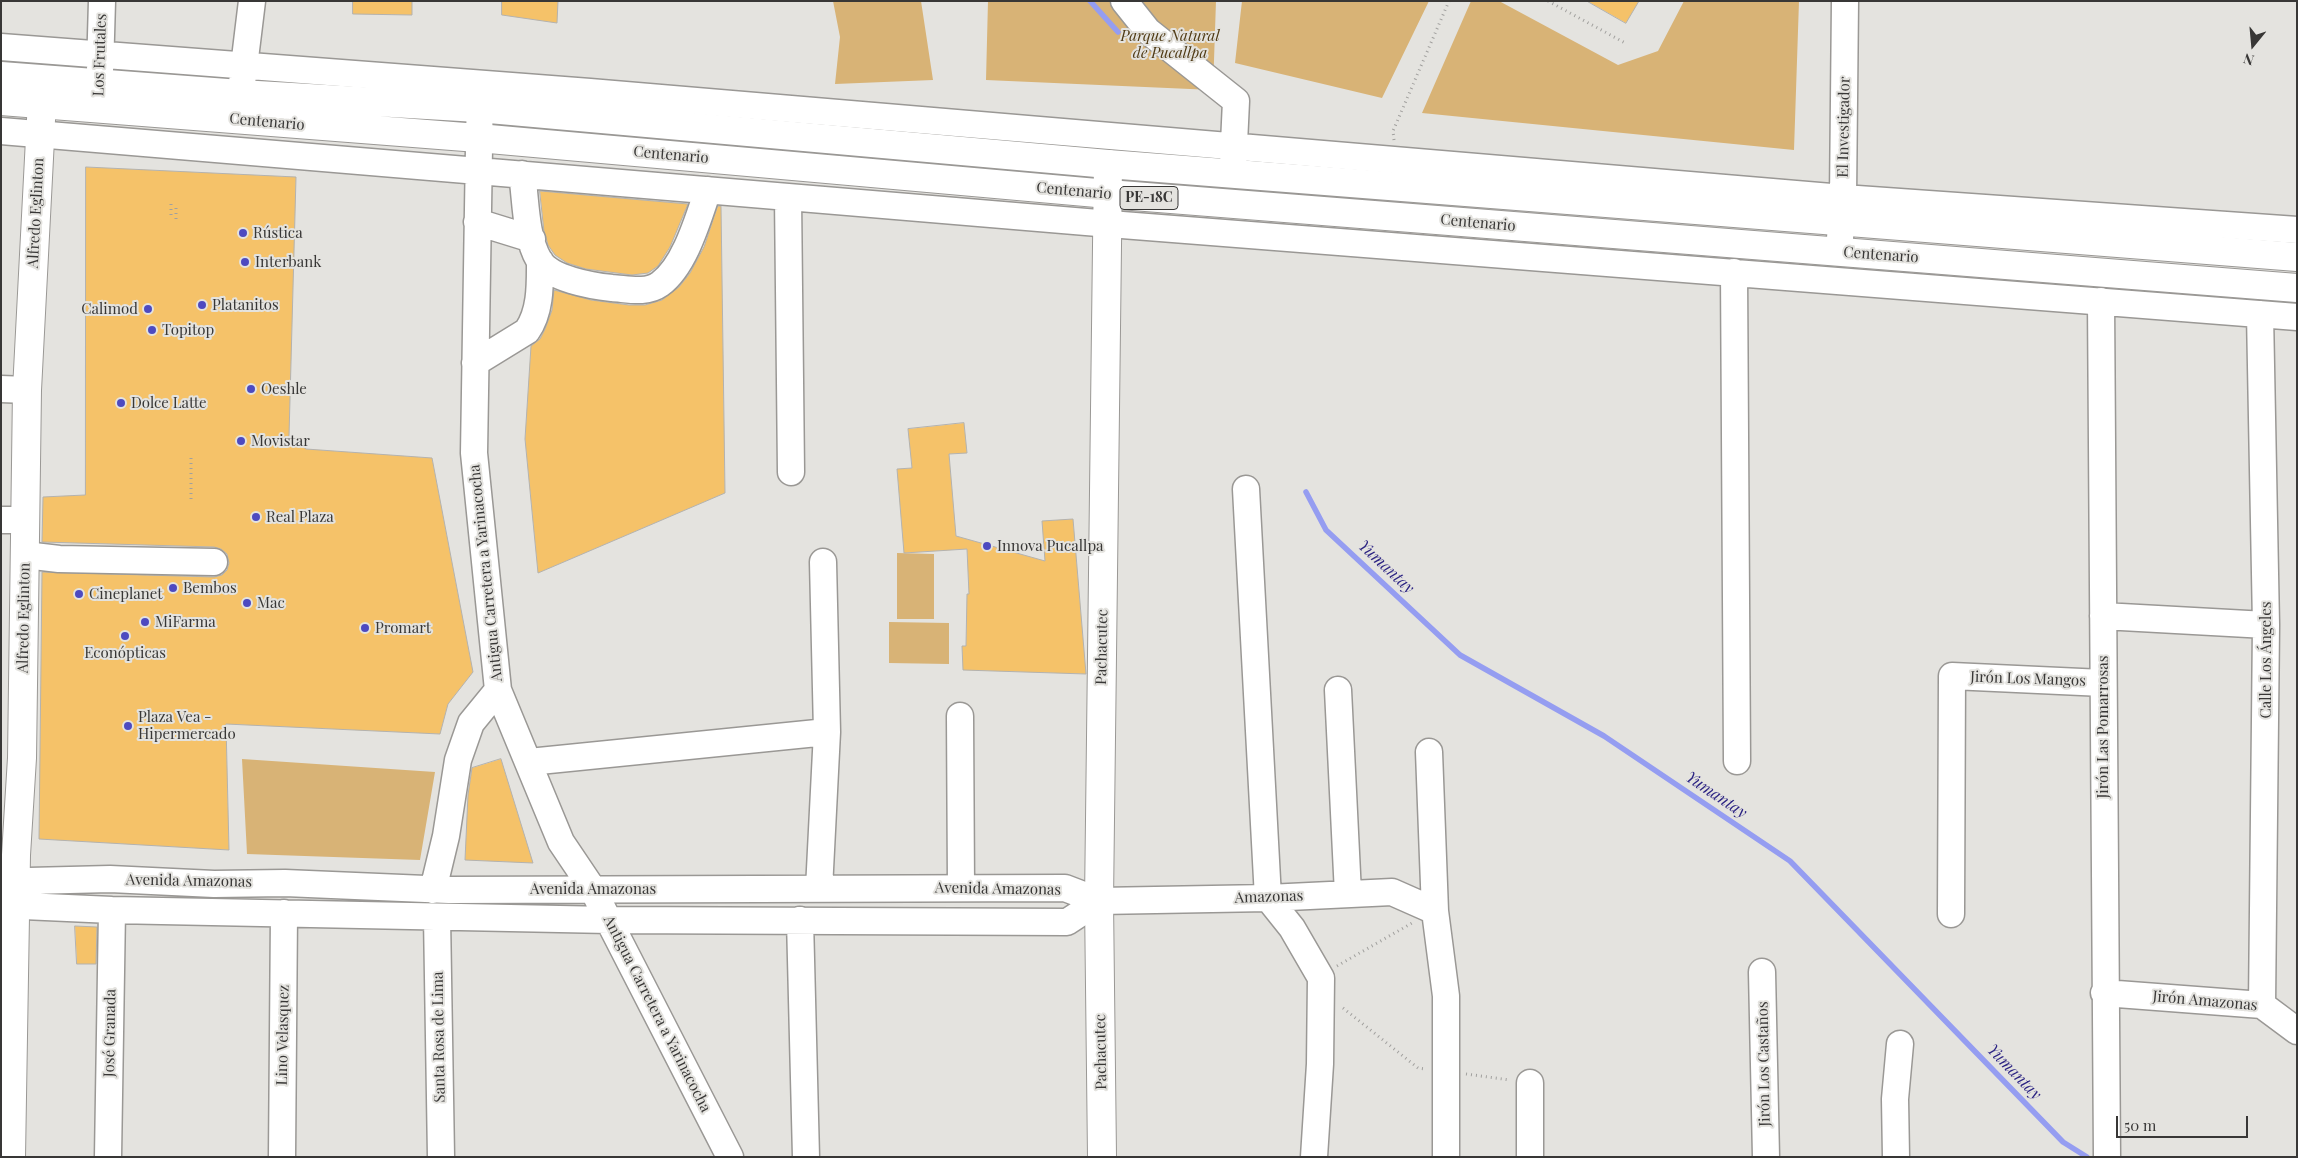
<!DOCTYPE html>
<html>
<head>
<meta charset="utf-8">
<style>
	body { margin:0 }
	#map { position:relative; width:2298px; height:1158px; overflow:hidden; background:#e4e3df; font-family:"Playfair Display",serif }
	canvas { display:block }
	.frame { position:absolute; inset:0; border:2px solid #383736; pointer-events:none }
	.north { position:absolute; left:2228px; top:20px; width:50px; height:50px; -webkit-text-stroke:4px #e4e3df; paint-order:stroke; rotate:197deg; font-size:14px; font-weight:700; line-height:20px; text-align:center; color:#383736 }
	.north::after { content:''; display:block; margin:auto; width:18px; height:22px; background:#383736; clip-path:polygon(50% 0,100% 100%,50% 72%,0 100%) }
	.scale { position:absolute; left:2116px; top:1116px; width:132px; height:22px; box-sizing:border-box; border:2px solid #383736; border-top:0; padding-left:6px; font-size:15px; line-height:18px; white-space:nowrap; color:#383736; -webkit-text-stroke:4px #e4e3df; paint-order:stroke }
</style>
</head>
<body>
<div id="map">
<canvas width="2298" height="1158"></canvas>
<div class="frame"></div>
<div class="north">N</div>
<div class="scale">50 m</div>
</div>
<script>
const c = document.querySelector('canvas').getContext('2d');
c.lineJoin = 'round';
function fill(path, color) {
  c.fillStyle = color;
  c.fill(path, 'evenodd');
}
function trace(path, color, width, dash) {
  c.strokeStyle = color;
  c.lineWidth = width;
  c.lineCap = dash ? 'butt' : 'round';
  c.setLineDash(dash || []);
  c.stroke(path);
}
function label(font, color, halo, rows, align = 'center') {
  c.font = font + ' "Playfair Display",serif';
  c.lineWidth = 4;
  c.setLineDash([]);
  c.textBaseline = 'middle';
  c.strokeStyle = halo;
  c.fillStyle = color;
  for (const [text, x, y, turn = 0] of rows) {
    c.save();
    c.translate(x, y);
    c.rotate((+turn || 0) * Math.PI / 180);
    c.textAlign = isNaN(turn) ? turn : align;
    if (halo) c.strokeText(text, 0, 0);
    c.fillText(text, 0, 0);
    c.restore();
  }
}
fill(new Path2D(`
	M833,1H921L933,80L835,84L840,37Z
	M988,1H1216L1213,90L986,80Z
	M1242,1H1429L1382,98L1235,63Z
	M1471,1H1499L1618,65L1658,51L1684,1H1799L1794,150L1422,113Z
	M897,553L934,554V619H897Z
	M889,622L949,623V664L889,663Z
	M242,759L435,772L420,860L247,854Z`), '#d8b376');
trace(new Path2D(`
	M1090,1L1118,32
	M1306,492L1326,530L1460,655L1604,736L1790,861L2063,1142L2087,1157`), '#959df1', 5.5);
const building = new Path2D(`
	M353,1H412V15L353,14Z
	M502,1H558L557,23L502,15Z
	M1587,1H1639L1626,23Z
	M86,167L296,177L289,436L306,449L432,458L473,672L448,704L440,734L226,724L229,850L39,839L42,572L214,577L222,575L227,570L229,563L227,554L221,549L214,547L42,542L43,497L85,495Z
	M540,191L688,204L670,247L658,266L648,273L632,275L586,269L567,263L555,255L548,245L544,231Z
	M718,206H721L725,493L538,573L525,439L531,346L540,339L545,329L552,310L554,290L591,300L629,305H645L662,300L679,287L690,273L704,247Z
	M964,423L967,453L949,454L956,536L1045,561L1042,521L1073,519L1086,674L963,670L962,646H966L967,594H969L967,549L904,553L897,469L912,468L908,429Z
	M501,759L533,863L465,860L468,795L472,768Z
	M75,926L97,927L96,964H77Z`);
fill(building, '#f5c269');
trace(building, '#b3b2af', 1);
const minor = new Path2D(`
	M1124,1L1148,31L1236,101L1233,165
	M1,47L590,92L1843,198L2297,230
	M100,70L102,1
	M242,83L252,1
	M480,87L474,453L498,690L561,842L592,888L730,1157
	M1,131L1122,225L2297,317
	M522,174C526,200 525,236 539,260C550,279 592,286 612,288C628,289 646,294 660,284C685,266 698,219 708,190
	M788,197L791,472
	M477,222L532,239
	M1839,252L1843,198L1845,1
	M1734,272L1737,761
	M2101,301L2107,1157
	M2260,314L2266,625L2262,1005
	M475,363L527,331C541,311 540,284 540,261
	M1,389L27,390
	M1246,489L1268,898L1292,928L1321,978L1320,1064L1314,1157
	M1,520H25
	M25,555L59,559L214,562
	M2103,616L2266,625
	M1338,690L1348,894
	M960,716L961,887
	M1429,752L1435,911L1446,996V1157
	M529,762L827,732
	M1,879L29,881L110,879L214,884L285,883L449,890L1065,888L1099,901L1268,898L1392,892L1435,911
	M819,889L827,732L823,562
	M433,890L446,836L458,760L471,723L498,690
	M1,905L112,910L609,920L1067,922L1099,901
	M1951,914L1952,676L2103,683
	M437,917L441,1157
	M800,920L806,1157
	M1762,972L1766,1157
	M2104,993L2262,1005L2297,1031
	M108,1157L112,910
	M282,1157L284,913
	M1530,1157V1083
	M1896,1157L1895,1099L1900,1044`);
const major = new Path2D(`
	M11,1157L16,855L22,758L27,390L43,81
	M1102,1157L1099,901L1108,164`);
const highway = new Path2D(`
	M1,76L240,94L478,108L1108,164L2297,257
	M1,101L478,138L1108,194L2297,288`);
trace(minor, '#9a9895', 29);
trace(major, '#9a9895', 30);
trace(highway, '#9a9895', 30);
trace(new Path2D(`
	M1548,1L1627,44
	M1394,140L1393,131L1449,1
	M171,204V219
	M176,219V204
	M191,499V454
	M1337,966L1412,923
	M1343,1008L1418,1068L1425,1069
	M1466,1074L1510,1080`), '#a1a09e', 3, [1, 4]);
trace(minor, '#fff', 26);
trace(major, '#fff', 28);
trace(highway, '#fff', 28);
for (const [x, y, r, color] of [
	[243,233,5,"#4d4ac0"],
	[245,262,5,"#4d4ac0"],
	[202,305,5,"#4d4ac0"],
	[148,309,5,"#4d4ac0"],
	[152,330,5,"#4d4ac0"],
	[251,389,5,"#4d4ac0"],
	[121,403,5,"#4d4ac0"],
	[241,441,5,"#4d4ac0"],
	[256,517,5,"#4d4ac0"],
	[987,546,5,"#4d4ac0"],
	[173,588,5,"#4d4ac0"],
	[79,594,5,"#4d4ac0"],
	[247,603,5,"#4d4ac0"],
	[145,622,5,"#4d4ac0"],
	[365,628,5,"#4d4ac0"],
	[125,636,5,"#4d4ac0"],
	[128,726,5,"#4d4ac0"]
]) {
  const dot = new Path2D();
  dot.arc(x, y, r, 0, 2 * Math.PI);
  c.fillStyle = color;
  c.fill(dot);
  trace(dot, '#e4e3df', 2);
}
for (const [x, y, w] of [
	[1149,198,58]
]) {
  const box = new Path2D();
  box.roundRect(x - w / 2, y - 11.5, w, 23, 4);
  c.fillStyle = '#e4e3df';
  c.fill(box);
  trace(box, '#383736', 1);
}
label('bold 14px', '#383736', null, [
	["PE-18C",1149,198]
]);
label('italic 15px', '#4f3a14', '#e4e3df', [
	["Parque Natural",1170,36],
	["de Pucallpa",1170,53]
]);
label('15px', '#383736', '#e4e3df', [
	["Los Frutales",100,55,-88],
	["Centenario",267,122,5],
	["El Investigador",1844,127,-89],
	["Centenario",671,155,5],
	["Centenario",1074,191,5],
	["Alfredo Eglinton",36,213,-87],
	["Centenario",1478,223,5],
	["Centenario",1881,255,4],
	["Antigua Carretera a Yarinacocha",486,573,-96],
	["Alfredo Eglinton",24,618,-89],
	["Pachacutec",1102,647,-89],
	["Calle Los Ángeles",2266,660,-90],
	["Jirón Los Mangos",2028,679,2],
	["Jirón Las Pomarrosas",2103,727,-90],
	["Avenida Amazonas",189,881,1],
	["Avenida Amazonas",593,889],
	["Avenida Amazonas",998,889,1],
	["Amazonas",1269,897,-2],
	["Jirón Amazonas",2205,1001,5],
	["Antigua Carretera a Yarinacocha",657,1014,63],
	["José Granada",110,1033,-89],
	["Lino Velasquez",283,1035,-89],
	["Santa Rosa de Lima",439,1037,-91],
	["Pachacutec",1101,1052,-91],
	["Jirón Los Castaños",1764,1064,-91]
]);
label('15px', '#383736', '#e4e3df', [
	["Rústica",253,233],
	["Interbank",255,262],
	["Platanitos",212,305],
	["Calimod",138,309,"right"],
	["Topitop",162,330],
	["Oeshle",261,389],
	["Dolce Latte",131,403],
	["Movistar",251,441],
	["Real Plaza",266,517],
	["Innova Pucallpa",997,546],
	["Bembos",183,588],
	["Cineplanet",89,594],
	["Mac",257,603],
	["MiFarma",155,622],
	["Promart",375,628],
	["Econópticas",125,653,"center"],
	["Plaza Vea -",138,717],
	["Hipermercado",138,734]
], 'left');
label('italic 16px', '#2c2483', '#e4e3df', [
	["Yumantay",1386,567,43],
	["Yumantay",1716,795,34],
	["Yumantay",2014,1072,46]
]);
</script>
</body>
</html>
